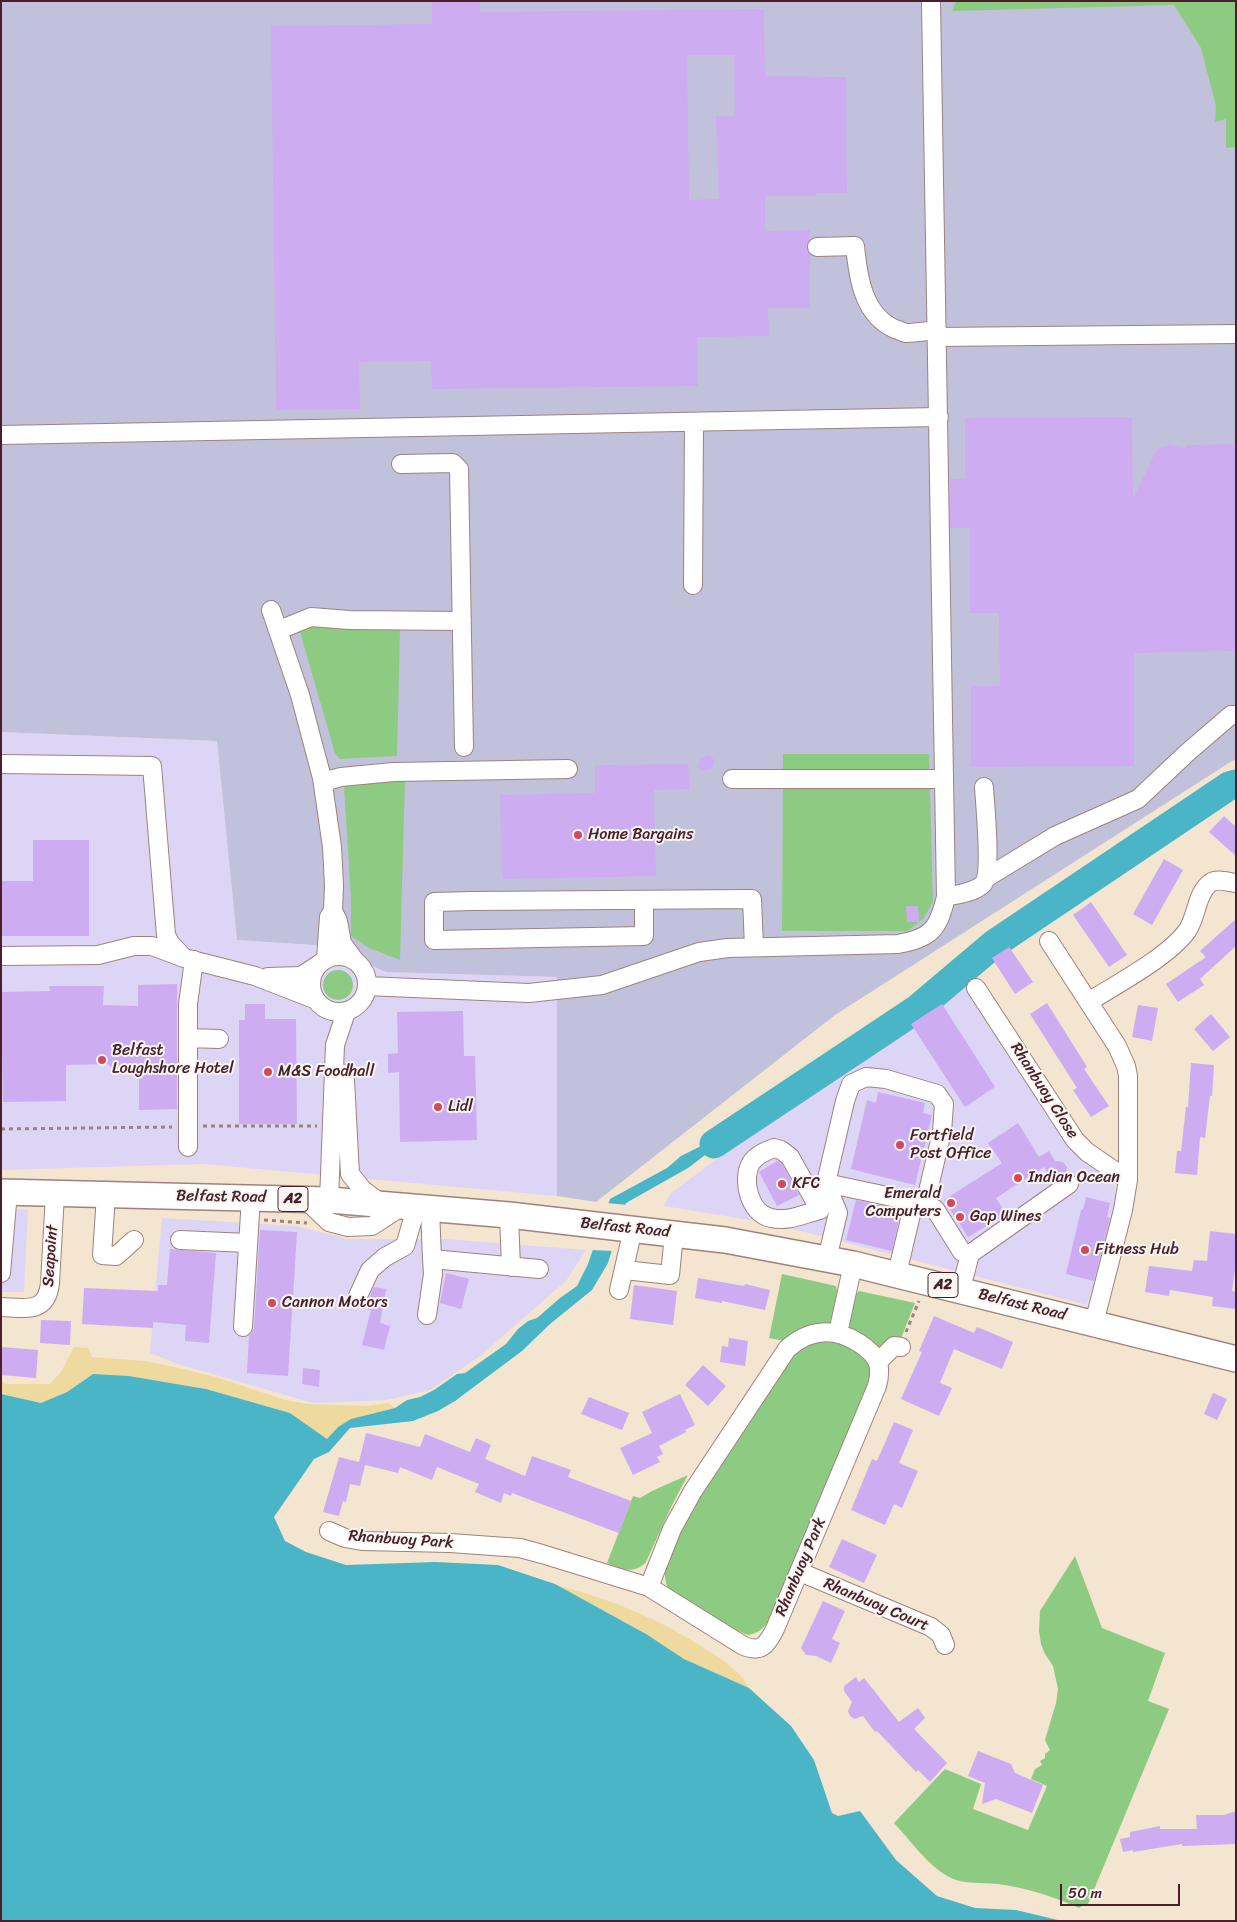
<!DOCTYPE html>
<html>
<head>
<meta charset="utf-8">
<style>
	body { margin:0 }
	#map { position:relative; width:1237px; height:1922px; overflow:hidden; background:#f3e5cf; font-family:Sriracha,sans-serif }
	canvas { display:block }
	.frame { position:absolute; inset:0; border:2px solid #4a1f2b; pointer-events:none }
	.scale { position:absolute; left:1060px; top:1884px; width:120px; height:22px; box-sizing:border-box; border:2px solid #4a1f2b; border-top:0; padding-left:6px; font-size:15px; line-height:18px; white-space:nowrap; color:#4a1f2b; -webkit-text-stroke:4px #f6f6f2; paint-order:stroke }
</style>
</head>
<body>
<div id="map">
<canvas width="1237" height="1922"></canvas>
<div class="frame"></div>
<div class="scale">50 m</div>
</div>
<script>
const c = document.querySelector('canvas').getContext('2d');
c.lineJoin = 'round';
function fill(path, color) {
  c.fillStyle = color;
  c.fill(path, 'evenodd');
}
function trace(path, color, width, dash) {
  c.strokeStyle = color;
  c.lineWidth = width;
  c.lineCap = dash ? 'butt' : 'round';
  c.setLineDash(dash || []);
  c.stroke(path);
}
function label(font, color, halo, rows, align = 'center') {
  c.font = font + ' Sriracha,sans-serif';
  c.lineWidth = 4;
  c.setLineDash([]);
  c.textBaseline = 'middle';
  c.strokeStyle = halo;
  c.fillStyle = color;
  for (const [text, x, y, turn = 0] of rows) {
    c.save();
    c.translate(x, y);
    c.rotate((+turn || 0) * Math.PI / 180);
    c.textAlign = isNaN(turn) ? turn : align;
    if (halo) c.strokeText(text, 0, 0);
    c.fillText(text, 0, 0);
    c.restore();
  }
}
fill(new Path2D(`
	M1,732L217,741L237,940L329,946L386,972L557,977V1196L203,1164L1,1170Z
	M961,979L1069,1148L1111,1180L1115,1186L1116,1195L1104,1254L1087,1305L801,1231L762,1222L664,1206L671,1193Z
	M1,1208L28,1210L24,1292H1Z
	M162,1218L296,1226L348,1239H446L586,1250L566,1281L480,1356L430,1390L386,1400L313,1403L181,1365L150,1353Z`), '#ddd5f6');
fill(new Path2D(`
	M1,1H1236V760L1232,761L835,1015L596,1202L557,1196V977L386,972L329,946L237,940L217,741L1,732Z`), '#c2c1dc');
fill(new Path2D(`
	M956,1H1236V147L1226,148V119L1215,122L1216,106L1201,48L1174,5L952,11Z
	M316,624L400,630L397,756L340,759L335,753L300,632Z
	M783,754H929L933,901L924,918L908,931H782Z
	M405,779L400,960L369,948L351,936V898L344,786L362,781Z
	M323 985a15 15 0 1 1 30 0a15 15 0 1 1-30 0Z
	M782,1274L836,1286L838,1296L830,1323L827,1325C809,1323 797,1329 784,1341L769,1338Z
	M859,1291L915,1303L900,1341L884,1348C876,1345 865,1342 858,1337C842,1326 848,1303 859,1291Z
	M827,1338C851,1347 874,1353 871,1383L769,1620C763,1629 759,1633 748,1635C733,1630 678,1602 669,1590C665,1584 665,1577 665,1571L689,1512L791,1356L802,1345Z
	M688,1475L672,1505L646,1562C634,1575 621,1569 607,1563L633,1496L640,1498L652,1491Z
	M1075,1556L1102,1628L1165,1653L1148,1701L1169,1709L1088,1904L1087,1906L1083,1905L1079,1908C1052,1896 1027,1888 998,1884C982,1882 964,1885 949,1877C927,1865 911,1841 894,1823L945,1769L981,1784L973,1809L1028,1830L1047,1786L1031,1779L1035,1769L1042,1765L1040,1761L1045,1758V1754L1050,1750L1045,1740L1056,1703L1058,1689L1053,1666L1045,1654L1041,1644L1039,1631L1040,1611Z`), '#8dcb82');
fill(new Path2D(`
	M74,1347L88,1348L92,1357L145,1361L178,1368L216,1377L285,1400L308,1404L365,1406L388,1403L395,1408L367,1415L338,1427L327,1439L290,1413L206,1389L129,1376L91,1375L67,1392L41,1403L1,1394V1382L5,1384H50L61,1372Z
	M556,1585C610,1599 660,1619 707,1650C723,1660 740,1671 749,1688L684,1659L645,1634Z`), '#eeda9e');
fill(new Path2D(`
	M711,1141L717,1146L688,1168L626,1203L608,1263L592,1290L550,1324L522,1351L455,1401L438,1411L413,1421L350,1428L329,1452L314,1459L274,1517L285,1541L306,1552L346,1565L435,1562L498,1565L555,1584L646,1634L684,1659L749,1688L791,1726L814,1760L832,1813L838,1816L860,1811L896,1860L937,1896L975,1908L1016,1910L1062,1921H1V1394L41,1403L67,1392L93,1374L129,1376L206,1389L290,1413L327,1439L338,1427L351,1419L395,1408L407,1400L420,1397L434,1390L457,1374L465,1373L506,1344L518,1329L528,1321L537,1318L560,1298L577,1286L588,1264L610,1199L667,1168L681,1156Z`), '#4ab5c7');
fill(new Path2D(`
	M606,1203L628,1205L614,1251L590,1250Z`), '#f3e5cf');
trace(new Path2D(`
	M714,1144L917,1009L994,944L1229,786L1236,784`), '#4ab5c7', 29);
fill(new Path2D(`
	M432,1H480V12L764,9L765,76L846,77L847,193H816V196H765V231L810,230V240L806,247L810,254V308H768L769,336L697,337L698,386L432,389L431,361L359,362L360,409L276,410L271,26L432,24ZM687,55H734L735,116H716L719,199L689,200Z
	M1132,417L1133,499L1156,451L1160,448L1169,445L1186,449V445L1236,444V651L1134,653V766L971,767V686H1000L999,613H970V528H950V479H965V418Z
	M707,755L712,757L714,761L712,768L705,770L697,767L701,758Z
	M688,764L689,789L654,790L656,876L502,879L500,795L595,793V765Z
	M1224,816L1236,827V856L1209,832Z
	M33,840H89V936H1V881H33Z
	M1164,859L1183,870L1152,925L1133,914Z
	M1091,902L1127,955L1109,967L1073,915Z
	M906,906H918L919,922H907Z
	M1236,919V946L1200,979L1204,985L1178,1002L1166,984L1206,957L1200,951Z
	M1009,947L1033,982L1015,994L992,958Z
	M177,984V1109L139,1110V1069L121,1075L116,1073L108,1064L66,1065V1101L3,1102L1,992L50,991L49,986H104L103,1005L138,1006V985Z
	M1047,1003L1087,1067L1084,1069L1109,1106L1091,1117L1073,1090L1077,1088L1030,1014Z
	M245,1004H265V1019H296L297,1124H239V1020H245Z
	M942,1004L995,1087L965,1107L911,1024Z
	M1138,1005L1158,1008L1152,1041L1132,1037Z
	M463,1011L464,1056H475L477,1140L400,1142L399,1072L388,1073V1054L398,1053L397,1012Z
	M1211,1014L1230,1037L1213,1051L1194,1029Z
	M1191,1063L1214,1065L1212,1096H1210L1205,1138L1200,1137L1197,1175L1175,1173L1177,1151H1181L1186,1107H1188Z
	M878,1092L925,1103L923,1113L932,1115L915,1185L851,1169L867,1100L876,1103Z
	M1018,1123L1039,1157L1049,1151L1055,1161L1063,1162L1067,1167L1066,1174L1059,1178L1051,1177L1044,1167L996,1198L1006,1214L968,1237L944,1200L1002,1163L988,1143Z
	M777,1161L782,1164L799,1195L777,1206L759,1172Z
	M1086,1197L1110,1203L1107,1217L1110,1218L1094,1281L1066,1274L1081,1210H1083Z
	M856,1200L901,1210L892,1251L846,1240Z
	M260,1230L297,1232L288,1376L247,1373L249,1336L254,1328Z
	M1210,1231L1236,1234V1263L1232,1291L1236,1292V1309L1212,1306L1213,1297L1170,1290L1169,1296L1145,1292L1149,1266L1192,1271L1194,1260L1207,1261Z
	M170,1249L216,1253L209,1343L185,1341L186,1325L153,1322V1328L82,1324L84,1288L158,1291V1285H167Z
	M446,1273L469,1279L461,1309L440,1303Z
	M698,1278L744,1286L745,1284L770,1290L765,1310L722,1301V1303L695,1298Z
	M634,1285L677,1291L673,1325L630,1319Z
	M374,1287L386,1289L380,1323L390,1326L384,1350L362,1345L371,1310H368L371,1293Z
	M934,1316L974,1333L977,1327L1013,1342L1002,1369L954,1349L940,1383L952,1388L939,1416L901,1399L922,1352L919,1351Z
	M41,1320L71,1321L70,1345L40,1343Z
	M729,1338L748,1341L745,1366L720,1362L722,1346L728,1347Z
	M1,1347L38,1350L36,1378L1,1375Z
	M703,1365L726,1386L708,1406L685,1385Z
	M303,1368L320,1370L319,1387L302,1384Z
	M1213,1393L1227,1399L1217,1420L1204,1414Z
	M680,1394L695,1425L685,1430L686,1432L659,1446L663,1454L657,1457L660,1462L633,1475L620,1448L652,1433L642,1412Z
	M589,1397L629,1413L622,1430L581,1414Z
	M894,1422L913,1430L899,1463L918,1471L902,1508L894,1504L885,1525L851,1510L872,1459L877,1461Z
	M366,1433L420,1447L425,1434L470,1452L476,1438L491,1445L485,1459L525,1476L532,1456L571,1470L568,1477L631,1501L619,1533L512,1493L511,1496L504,1493L501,1503L475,1492L479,1484L437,1467L432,1480L400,1467L398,1473L365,1465L360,1486L350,1484L346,1502L343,1501L339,1516L323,1512L339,1457L359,1462Z
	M842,1539L877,1555L864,1583L829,1567Z
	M823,1601L845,1611L832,1639L840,1643L831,1663L816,1656L806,1655L801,1648Z
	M856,1677L859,1682L864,1678L899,1722L918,1708L925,1718L914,1729L947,1763L930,1782L918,1770L916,1772L877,1731L875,1732L863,1716L854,1719L850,1716L848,1711L852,1702L844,1691V1686Z
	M978,1751L1011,1764L1015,1773L1043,1785L1032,1813L996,1799L982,1804L985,1783L968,1776Z
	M1236,1811V1844L1182,1846V1844L1133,1852V1850L1123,1852L1120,1839L1130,1837V1832L1160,1826V1829H1197L1196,1815H1224Z`), '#cdacf1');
const minor = new Path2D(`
	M817,247L855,246C858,277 863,315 895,329C899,330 902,332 906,333C916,333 927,331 937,330
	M937,337L1236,334
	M1,435L939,417
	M401,464L453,463L459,469L464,747
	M693,585L694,422
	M271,610L300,695L322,778L332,847L334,885L333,911L329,917L326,959
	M279,630L311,617L349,620L462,621
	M1,764L152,766L166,935L170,943L184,958
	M732,779H944
	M323,782L341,777L393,772L568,769
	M986,878L1055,836L1138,799L1188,752L1231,715H1236
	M946,897C957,894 974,893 983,884C992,874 985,804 984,787
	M644,900V936L434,940V902L472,901L752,899L754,947
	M333,911L338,921L342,943L355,961
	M1049,941L1117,1046L1126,1066L1128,1076V1180L1123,1210L1094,1323
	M311 984a28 28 0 1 1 56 0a28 28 0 1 1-56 0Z
	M1,956L98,955L134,946H152L184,958L255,976L314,999
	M268,977L301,976L318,965
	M367,986L529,993L602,985L699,952L728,948L898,944C932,938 938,929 946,897L931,1
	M976,988L1075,1140L1087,1152L1128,1180
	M1090,1001C1117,984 1168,957 1187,931C1197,917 1196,894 1210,883C1217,878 1227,882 1236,883
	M188,1038L219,1039
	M340,1073L345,1080L350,1174L363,1190L383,1205
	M188,1147V1004L194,960
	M774,1148L781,1150L790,1157L820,1210C803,1214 789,1222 771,1218C750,1214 741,1180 751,1163C756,1155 766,1151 774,1148Z
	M826,1183L925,1204L935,1209L962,1252L970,1254
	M106,1195L102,1255L116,1256L134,1240
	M305,1199L329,1222L348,1227L372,1226L401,1207
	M329,1200L335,1045L346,1012
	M430,1209L432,1259L539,1269
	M509,1215L511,1267
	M180,1240L248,1243
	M827,1259L838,1213L826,1183L845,1101L851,1084L866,1077L886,1079L937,1094L944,1104L942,1132L925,1204
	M625,1270L670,1275L674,1234
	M1,1273L8,1192
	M897,1274L914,1202
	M961,1289L970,1254L1069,1184
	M619,1290L633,1229
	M358,1296L370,1270L385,1257L405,1246L416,1208
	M1,1307C25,1308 47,1314 50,1283L55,1194
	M427,1315L433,1274L432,1259
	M243,1327L251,1197
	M838,1333L853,1264
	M878,1362L894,1346L901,1347
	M329,1531L345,1538L362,1541L450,1543L520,1548L542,1554L649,1587L742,1645C761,1654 767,1645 775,1629L877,1386C883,1364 877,1355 859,1343C834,1327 809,1329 787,1349L693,1491L672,1529L649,1587
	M800,1572L931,1627L941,1635L945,1645`);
const highway = new Path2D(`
	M1,1192L329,1200L509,1215L725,1240L853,1264L1236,1359`);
trace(minor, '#9e827d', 20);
trace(highway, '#9e827d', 28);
trace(new Path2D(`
	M203,1126H317
	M1,1129L172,1127
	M264,1220L307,1223
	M906,1332L919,1301`), '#9e827d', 3, [4, 4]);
trace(minor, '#fff', 18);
trace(highway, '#fff', 25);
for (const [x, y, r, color] of [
	[578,835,5,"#d1495b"],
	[102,1060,5,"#d1495b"],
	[268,1072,5,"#d1495b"],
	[438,1107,5,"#d1495b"],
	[900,1145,5,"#d1495b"],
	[1018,1178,5,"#d1495b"],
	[782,1184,5,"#d1495b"],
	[951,1203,5,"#d1495b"],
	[960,1217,5,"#d1495b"],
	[1085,1250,5,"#d1495b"],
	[272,1303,5,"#d1495b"]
]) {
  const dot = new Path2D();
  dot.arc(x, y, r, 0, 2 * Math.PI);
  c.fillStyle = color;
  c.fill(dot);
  trace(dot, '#f6f6f2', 2);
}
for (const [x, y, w] of [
	[293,1199,30],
	[943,1285,30]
]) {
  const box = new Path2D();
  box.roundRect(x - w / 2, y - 12.5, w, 25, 4);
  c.fillStyle = '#f6f6f2';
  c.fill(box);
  trace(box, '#4a1f2b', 1);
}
label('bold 15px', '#4a1f2b', null, [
	["A2",293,1199],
	["A2",943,1285]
]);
label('16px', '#4a1f2b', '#f6f6f2', [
	["Home Bargains",588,835],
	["Belfast",112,1051],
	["Loughshore Hotel",112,1069],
	["M&S Foodhall",278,1072],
	["Lidl",448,1107],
	["Fortfield",910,1136],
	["Post Office",910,1154],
	["Indian Ocean",1028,1178],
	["KFC",792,1184],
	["Emerald",941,1194,"right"],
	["Computers",941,1212,"right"],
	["Gap Wines",970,1217],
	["Fitness Hub",1095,1250],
	["Cannon Motors",282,1303]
], 'left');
label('16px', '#4a1f2b', '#f6f6f2', [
	["Rhanbuoy Close",1044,1091,57],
	["Belfast Road",221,1197,1],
	["Belfast Road",625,1228,6],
	["Seapoint",51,1256,-86],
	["Belfast Road",1022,1305,14],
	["Rhanbuoy Park",401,1540,4],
	["Rhanbuoy Park",801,1567,-67],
	["Rhanbuoy Court",876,1605,23]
]);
</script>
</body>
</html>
